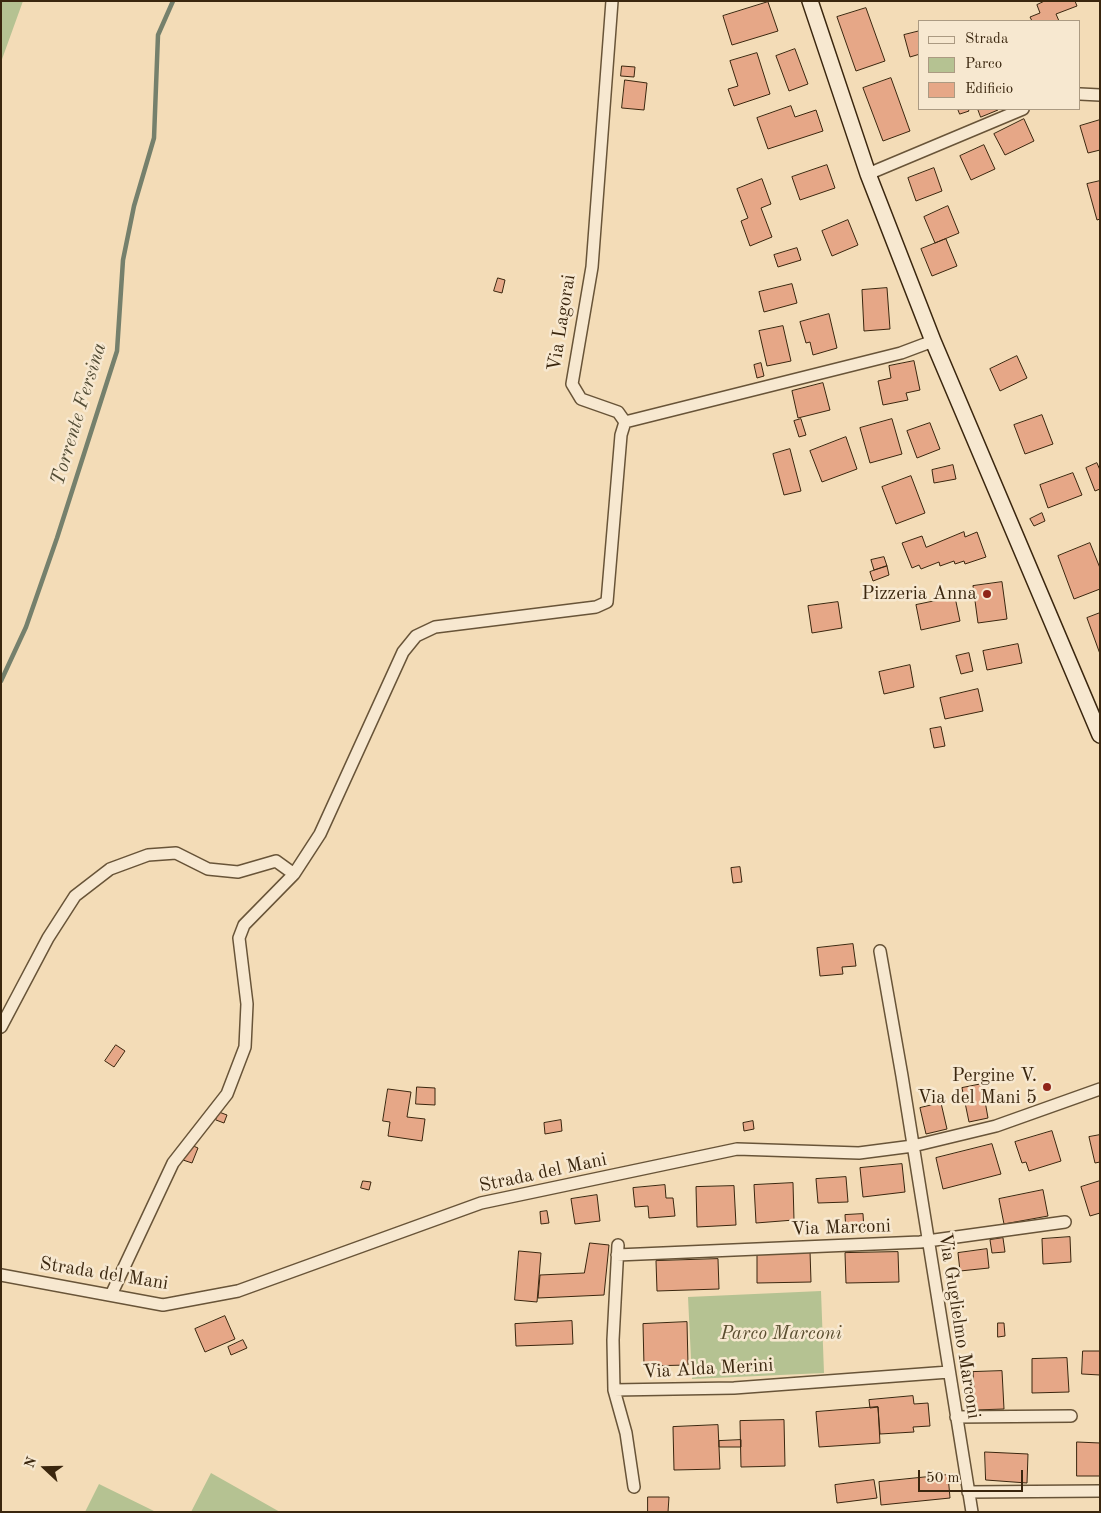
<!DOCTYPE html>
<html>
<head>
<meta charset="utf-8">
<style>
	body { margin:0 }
	#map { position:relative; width:1101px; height:1513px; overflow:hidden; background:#f3dcb7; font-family:"Old Standard TT",serif }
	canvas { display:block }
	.frame { position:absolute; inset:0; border:2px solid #3a260e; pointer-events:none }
	.legend { position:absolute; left:918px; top:20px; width:162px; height:90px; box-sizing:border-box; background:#f7e8d0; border:1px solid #ab9a82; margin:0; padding:6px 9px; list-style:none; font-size:15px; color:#3a260e }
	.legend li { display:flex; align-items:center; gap:10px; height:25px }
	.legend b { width:25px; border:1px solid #ab9a82 }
	.north { position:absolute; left:20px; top:1443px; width:50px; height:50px; -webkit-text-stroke:4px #f7e8d0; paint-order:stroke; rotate:291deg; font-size:14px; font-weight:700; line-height:20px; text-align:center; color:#3a260e }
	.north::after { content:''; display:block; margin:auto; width:18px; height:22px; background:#3a260e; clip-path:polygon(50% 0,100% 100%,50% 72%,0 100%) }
	.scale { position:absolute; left:918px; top:1470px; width:105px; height:22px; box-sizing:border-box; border:2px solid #3a260e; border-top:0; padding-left:6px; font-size:15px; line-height:18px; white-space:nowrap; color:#3a260e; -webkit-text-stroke:4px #f7e8d0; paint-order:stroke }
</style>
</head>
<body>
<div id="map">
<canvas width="1101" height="1513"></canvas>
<div class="frame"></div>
<ul class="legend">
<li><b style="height:6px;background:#f7e8d0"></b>Strada</li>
<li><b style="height:14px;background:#b5c292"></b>Parco</li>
<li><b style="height:14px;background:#e6a787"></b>Edificio</li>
</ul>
<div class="north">N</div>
<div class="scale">50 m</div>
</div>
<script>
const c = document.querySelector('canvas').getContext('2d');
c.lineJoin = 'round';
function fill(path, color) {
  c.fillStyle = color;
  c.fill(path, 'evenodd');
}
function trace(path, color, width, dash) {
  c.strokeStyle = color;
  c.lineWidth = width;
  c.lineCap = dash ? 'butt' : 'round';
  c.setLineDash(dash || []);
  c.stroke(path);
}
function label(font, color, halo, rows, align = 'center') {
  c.font = font + ' "Old Standard TT",serif';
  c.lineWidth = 5;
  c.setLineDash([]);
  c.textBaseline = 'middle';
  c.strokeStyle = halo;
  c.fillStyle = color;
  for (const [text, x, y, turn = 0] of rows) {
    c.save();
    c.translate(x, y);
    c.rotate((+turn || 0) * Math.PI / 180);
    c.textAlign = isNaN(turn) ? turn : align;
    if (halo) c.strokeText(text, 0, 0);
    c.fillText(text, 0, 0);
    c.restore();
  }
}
fill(new Path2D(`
	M1,1H23L1,62Z
	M821,1291L824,1373L692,1379L688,1297Z
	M211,1473L280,1512H191Z
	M99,1484L156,1512H85Z`), '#b5c292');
trace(new Path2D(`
	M1,681L26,627L57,538L117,351L123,260L134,206L154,138L158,35L173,1`), '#75806c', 4.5);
const building = new Path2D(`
	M1045,1H1075L1077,6L1056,14L1059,21H1032L1030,17L1040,13L1037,5Z
	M768,2L778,31L732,45L723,16Z
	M866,8L885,61L856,71L837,17Z
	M920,31V54L910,57L904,35Z
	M795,49L808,84L789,91L776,56Z
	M757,53L770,94L734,106L728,89L738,86L730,61Z
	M622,66L635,67L634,77L621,76Z
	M891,78L910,131L883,141L863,88Z
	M625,80L647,83L644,110L622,108Z
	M791,106L795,117L816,110L823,131L768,149L757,118Z
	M958,109H968L969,111L960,114Z
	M978,109H998V110L981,117Z
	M1024,119L1034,141L1005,155L994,134Z
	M1100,120V150L1088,153L1080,126Z
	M984,145L995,169L971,180L960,156Z
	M827,165L835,188L800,200L792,177Z
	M934,168L942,191L916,201L908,178Z
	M762,179L771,204L761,208L772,237L750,246L741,221L748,218L737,189Z
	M1100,181V219L1097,220L1087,184Z
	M948,206L959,233L935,243L924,217Z
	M848,220L858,245L832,256L822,231Z
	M946,239L957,266L932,276L921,249Z
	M797,248L801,260L778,267L774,255Z
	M498,278L505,280L502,293L494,291Z
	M792,284L797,303L764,312L759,292Z
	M887,288L890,329L864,331L862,290Z
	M829,314L837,348L813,355L810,342L806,343L800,322Z
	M783,326L791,361L767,366L759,331Z
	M1017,356L1027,378L1000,391L990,369Z
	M914,361L920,390L906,393L908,400L883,405L878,381L891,378L889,366Z
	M761,363L764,376L757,378L754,365Z
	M823,383L830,410L798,418L792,391Z
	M1042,415L1053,444L1025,454L1014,425Z
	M801,419L806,435L799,437L794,421Z
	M892,419L902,454L870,463L860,428Z
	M930,423L940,449L917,458L907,431Z
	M846,437L857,469L822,482L810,451Z
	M790,449L801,491L784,495L773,454Z
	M1097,463L1100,470V489L1095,491L1086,468Z
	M953,465L956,479L934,483L932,470Z
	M1073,473L1082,495L1048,508L1040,485Z
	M911,476L925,513L896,524L882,487Z
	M1042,513L1045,521L1034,526L1030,519Z
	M964,532L965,537L977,532L986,557L965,564L964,561L955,564L954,561L940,566L939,562L921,569L919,565L912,568L902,543L922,536L926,547Z
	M1090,543L1100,568V589L1074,599L1058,556Z
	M884,557L887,566L874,570L871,560Z
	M887,566L889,575L873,581L870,572Z
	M1002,582L1007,619L978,623L973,586Z
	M955,597L960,621L921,630L916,605Z
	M838,602L842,628L812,633L808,606Z
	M1100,613V654L1087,618Z
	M1018,644L1022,663L987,670L983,651Z
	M969,653L973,671L961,674L956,656Z
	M910,665L914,687L884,694L879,672Z
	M978,689L983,711L945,719L940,698Z
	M941,727L945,746L934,748L930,729Z
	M740,867L742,882L733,883L731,868Z
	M853,944L856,966L842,967L843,974L820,976L817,948Z
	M116,1045L125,1051L114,1067L105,1061Z
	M982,1084L988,1118L969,1122L962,1088Z
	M417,1087L435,1088V1105L416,1104Z
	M388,1089L411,1092L407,1117L425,1119L422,1141L388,1136L390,1122L383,1121Z
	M941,1103L947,1129L926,1134L920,1108Z
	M219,1112L227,1115L224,1123L216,1120Z
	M561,1120L562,1131L545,1134L544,1123Z
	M753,1121L754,1129L744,1131L743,1123Z
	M1052,1131L1061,1161L1029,1171L1026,1162L1022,1163L1015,1142Z
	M1100,1135V1162L1095,1163L1089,1137Z
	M992,1144L1001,1174L943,1189L936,1158Z
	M191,1145L198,1148L192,1163L180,1159Z
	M902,1164L905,1192L863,1197L860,1168Z
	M846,1177L848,1202L818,1203L816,1179Z
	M363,1181L371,1182L369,1190L361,1188Z
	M1100,1181V1213L1090,1216L1081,1187Z
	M793,1183L794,1220L756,1223L754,1185Z
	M665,1185L666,1198H673L675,1216L649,1218L648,1206L635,1207L633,1188Z
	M734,1186L736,1225L697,1227L696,1187Z
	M1043,1190L1048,1216L1004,1224L999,1199Z
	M597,1195L600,1221L575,1224L571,1199Z
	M547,1211L549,1223L541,1224L540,1212Z
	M863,1214L864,1229L846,1230L845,1215Z
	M1070,1237L1071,1262L1043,1264L1042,1239Z
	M1003,1238L1005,1252L992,1253L990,1240Z
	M590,1243L609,1245L604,1295L538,1298L540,1275L584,1273Z
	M987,1249L989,1268L960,1271L958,1253Z
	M519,1251L541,1253L537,1302L515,1300Z
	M810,1251L811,1282L757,1283V1252Z
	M898,1252L899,1282L846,1283L845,1253Z
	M718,1259L719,1289L657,1291L656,1261Z
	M225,1316L235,1339L205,1352L195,1329Z
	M572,1321L573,1344L516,1346L515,1324Z
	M687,1322L688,1365L644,1366L643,1324Z
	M998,1323H1004L1005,1336L998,1337Z
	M243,1340L247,1348L231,1355L228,1347Z
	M1083,1351H1100V1375L1082,1374Z
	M1067,1358L1069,1392L1032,1393V1359Z
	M1002,1371L1004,1409L975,1410L973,1372Z
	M913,1396L914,1404L928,1403L930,1426L913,1427L914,1432L880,1434L878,1407L870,1408L869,1400Z
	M878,1407L880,1443L819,1447L816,1412Z
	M784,1420L785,1466L741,1467L740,1421Z
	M718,1425L720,1469L674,1470L673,1427Z
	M741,1440V1447H719V1441Z
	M1077,1442L1100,1443V1476H1077Z
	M985,1452L1028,1454L1027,1483L986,1480Z
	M948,1475L950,1498L881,1505L879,1482Z
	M874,1480L877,1498L837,1503L835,1485Z
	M648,1497H669L668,1512H648Z`);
fill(building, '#e6a787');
trace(building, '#3a260e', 1);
const street = new Path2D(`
	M612,1L592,267L572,384L581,399L618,412L625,422
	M1080,94L1100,95
	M868,174L1023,109
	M625,422L901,353L933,341
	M880,951L902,1076L972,1512
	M1,1027L48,938L75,896L110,869L148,855L176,853L208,869L238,872L276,861L294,874
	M618,1245L613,1340L614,1390L734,1388L949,1372
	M617,1255L920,1242L1065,1222
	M1,1275L163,1305L238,1291L481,1203L737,1149L859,1153L913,1146L996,1126L1100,1089
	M111,1295L173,1163L227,1094L245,1047L247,1004L239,938L244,925L294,874L320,834L403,652L416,636L435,627L596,607L607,602L621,435L625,422
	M614,1390L626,1433L634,1487
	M956,1417L1071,1416
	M968,1492L1100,1491`);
const secondary = new Path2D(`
	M810,1L868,174L933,341L1100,735`);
trace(street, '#685438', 14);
trace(secondary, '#3a260e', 18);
trace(street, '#f7e8d0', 11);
trace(secondary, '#f7e8d0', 15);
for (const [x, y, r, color] of [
	[987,594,5,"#8f2418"],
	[1047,1087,5,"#8f2418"]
]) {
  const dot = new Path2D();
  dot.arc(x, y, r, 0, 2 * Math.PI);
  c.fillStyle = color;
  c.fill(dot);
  trace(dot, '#f7e8d0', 2);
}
label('19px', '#3a260e', '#f7e8d0', [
	["Via Lagorai",562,323,-81],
	["Strada del Mani",543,1173,-12],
	["Via Marconi",841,1228,-2],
	["Strada del Mani",104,1274,9],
	["Via Guglielmo Marconi",959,1326,81],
	["Via Alda Merini",708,1369,-3]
]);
label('19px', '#3a260e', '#f7e8d0', [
	["Pizzeria Anna",977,594],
	["Pergine V.",1037,1076],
	["Via del Mani 5",1037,1098]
], 'right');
label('italic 19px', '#594d2f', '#f7e8d0', [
	["Parco Marconi",781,1334]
]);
label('italic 20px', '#524c35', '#f7e8d0', [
	["Torrente Fersina",79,414,-73]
]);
</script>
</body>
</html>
